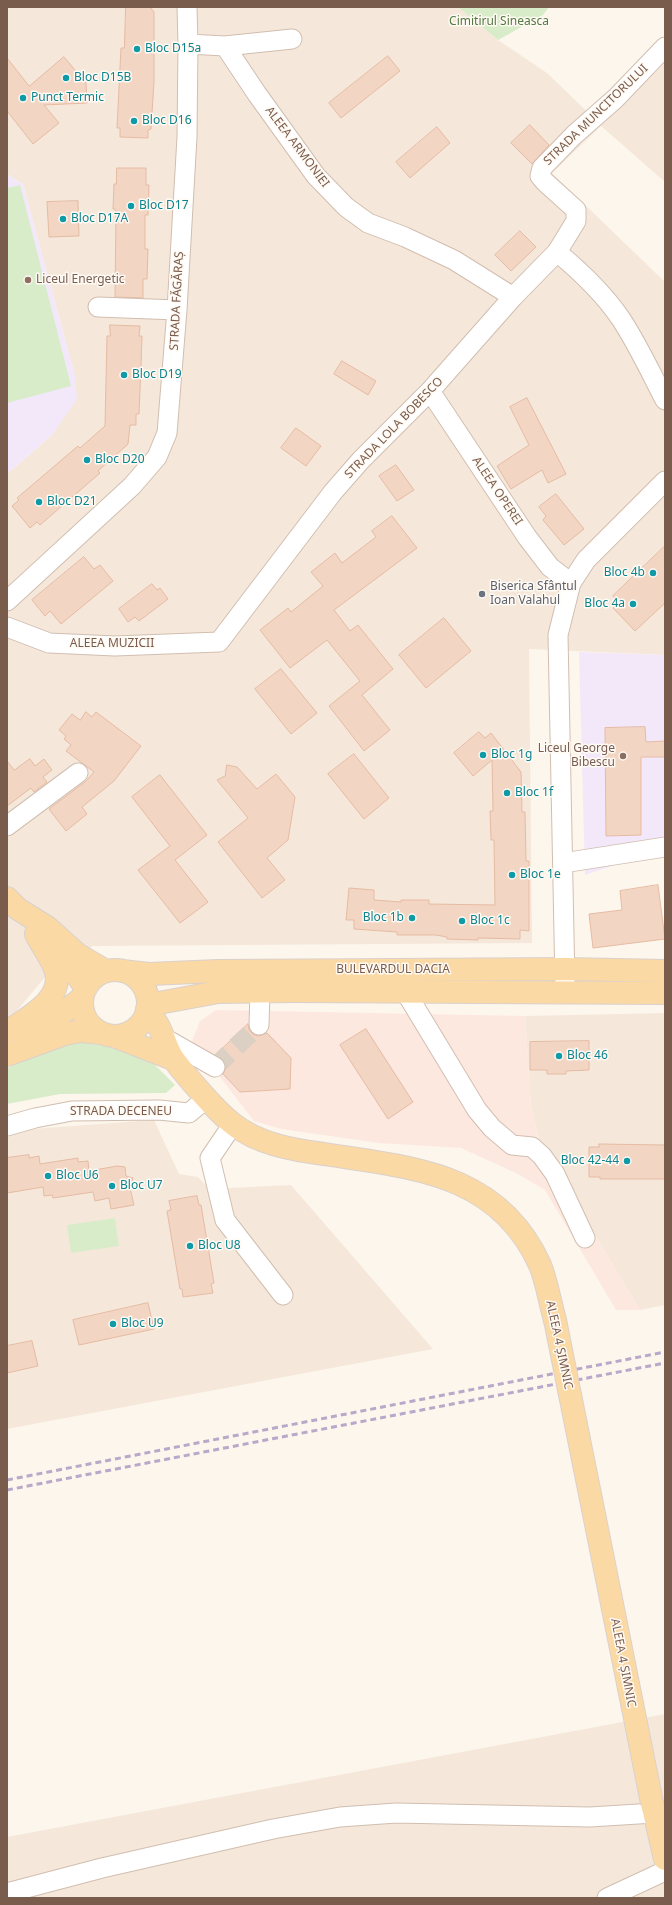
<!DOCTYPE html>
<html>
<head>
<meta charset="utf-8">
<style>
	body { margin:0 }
	#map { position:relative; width:672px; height:1905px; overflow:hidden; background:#fdf6ec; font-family:"Noto Sans",sans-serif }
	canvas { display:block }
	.frame { position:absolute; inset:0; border:8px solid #7a5c4d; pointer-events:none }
</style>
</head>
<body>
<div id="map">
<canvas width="672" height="1905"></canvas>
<div class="frame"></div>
</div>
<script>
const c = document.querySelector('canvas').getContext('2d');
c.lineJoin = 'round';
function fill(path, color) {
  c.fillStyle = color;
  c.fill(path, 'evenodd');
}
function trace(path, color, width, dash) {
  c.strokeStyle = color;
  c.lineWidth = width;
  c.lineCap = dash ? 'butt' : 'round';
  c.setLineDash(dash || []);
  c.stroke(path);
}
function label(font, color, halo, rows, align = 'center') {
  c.font = font + ' "Noto Sans",sans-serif';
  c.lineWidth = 3;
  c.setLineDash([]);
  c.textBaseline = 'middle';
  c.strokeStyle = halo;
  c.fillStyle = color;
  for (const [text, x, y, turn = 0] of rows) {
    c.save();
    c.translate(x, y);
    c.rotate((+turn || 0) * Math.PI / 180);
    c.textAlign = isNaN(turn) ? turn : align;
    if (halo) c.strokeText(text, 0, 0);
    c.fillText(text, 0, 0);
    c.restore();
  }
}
fill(new Path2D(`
	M7,7H458L498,40L547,73L601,125L665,63V182L601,126L552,173L665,282V655L529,649L532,943L93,946L45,977L10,1019L7,1020V474L52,435L75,376L23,184L7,174Z
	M665,1013V1305L640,1310L539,1141L531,1106L525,1016Z
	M154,1120L179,1174L198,1177L210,1189L291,1185L433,1349L7,1429V1134L18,1130Z
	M665,1714V1898H7V1837Z`), '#f5e8da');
fill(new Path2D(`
	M216,1010L525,1016L531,1106L539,1141L640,1310H616L545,1190L518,1174L461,1148L379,1143L281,1129L254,1121L192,1041L200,1021Z`), '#fde8e0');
fill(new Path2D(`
	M7,174L23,184L75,376L77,399L52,435L7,474Z
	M579,652L665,655V856L639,857L585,875Z`), '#f3e8fa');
fill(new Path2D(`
	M458,7H549L543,15L498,40Z
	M20,185L71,386L7,403V188Z
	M72,1041L110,1047L153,1063L175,1085L166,1093L60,1094L7,1104V1068Z
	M115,1218L119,1246L71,1253L67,1225Z`), '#d8ecc9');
const building = new Path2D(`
	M126,7H150L154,12V81L151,129L148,130V138L120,137V128H117L121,48H124Z
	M388,56L400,71L341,118L329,103Z
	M64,57L86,83L87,103L44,105L59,123L33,144L7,111V58L29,86Z
	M530,125L549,145L532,164L511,143Z
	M437,127L450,143L410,178L396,162Z
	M117,168H146V185H149L148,215H145V249H148L147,279H143V298L115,297L116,214L115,209H113L114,184H116Z
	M78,201L79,236L49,237L47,202Z
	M520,231L536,247L511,271L495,255Z
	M110,325L140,326L139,336H142L141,367L139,414H136V425H130L128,444L98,471L100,473L40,525L37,522L30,528L12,506L19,500L17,498L78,446L80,448L105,426L107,336H110Z
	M342,361L376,381L368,395L334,374Z
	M527,398L566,474L548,483L542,470L511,489L497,466L529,445L510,407Z
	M296,428L321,446L306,466L281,448Z
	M396,465L414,490L397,501L379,476Z
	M556,494L584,529L564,545L543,520L546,516L539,507Z
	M392,516L417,548L334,610L350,631L358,625L393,669L362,695L390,730L364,751L329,706L360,681L327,640L290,668L260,630L288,608L291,612L323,586L311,572L335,553L342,563L376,537L372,531Z
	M665,546V603L635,631L613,608L619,603L613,596Z
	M84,557L94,569L100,565L113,581L61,624L50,611L45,616L32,600Z
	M152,584L157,590L160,588L168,599L139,621L135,617L128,622L119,609Z
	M444,618L471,651L426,688L399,655Z
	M281,669L317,713L291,734L255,689Z
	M86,712L92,717L96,712L141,746L114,781L82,807L87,814L66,831L49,809L85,782L94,772L66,751L71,745L64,739L66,736L59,730L72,714L80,720Z
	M645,727L646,742L665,741V757H641V835L606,836L605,728Z
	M479,732L485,738L491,733L521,772L522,812H525L526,861H529V931L520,930V939L478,938V940L447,939V937L436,935H397V932L354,929V920H346L349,888L374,890V900L401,902V900H429V904L495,905L494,840H491L490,811H493L492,760L473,776L454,753Z
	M354,754L389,798L364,819L328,774Z
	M30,759L35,766L44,759L52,770L43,777L47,782L34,792L31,788L7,806V761L14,770Z
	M227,765L237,767L257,789L276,774L295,797L288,840L267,858L285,880L262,898L218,842L248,818L217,780L225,776Z
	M160,775L207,835L175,860L208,902L180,923L138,870L170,846L132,797Z
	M658,885L665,939L593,948L589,914L622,910L620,891Z
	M248,1024L249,1030L254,1035L259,1036L267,1033L291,1058L290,1089L240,1092L223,1074L226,1067L225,1062L216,1055Z
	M366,1029L413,1102L388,1119L340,1045Z
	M589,1041V1070L566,1071V1074H547V1070H530V1042Z
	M599,1144L665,1145V1179H600V1177H589V1147H599Z
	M29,1155V1158L39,1156L40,1164L78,1158V1162L88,1161L89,1171L117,1166L125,1167L126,1176L133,1178L130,1188L134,1205L111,1209L109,1198L95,1201L93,1192L53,1198L52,1195L44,1196L43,1187L7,1193V1158Z
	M197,1196L199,1205H201L214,1283L211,1284L213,1293L183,1297L182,1289H180L167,1211L171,1210L169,1201Z
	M148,1303L154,1329L79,1345L73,1320Z
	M32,1341L38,1366L7,1373V1346Z`);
fill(building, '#f3d5c3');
trace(building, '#e6bba3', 1);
trace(new Path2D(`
	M215,1067L259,1025`), '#dcd0c4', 19, [19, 10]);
const minor = new Path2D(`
	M188,44L225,46L292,39
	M225,46L257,94L316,176L346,207L368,223L405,237L454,260L513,297
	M557,252C580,271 604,294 621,319C638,345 651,373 665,400
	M98,307L177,310
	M430,391L527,537L550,567L571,583
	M7,601L132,486L157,457L167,433L177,310L187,137L188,44L187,7
	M7,627L49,643L115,646L219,642L333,492L361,460L430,391L513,297L557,252L576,221V210L545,182L540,176L542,168L574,135L616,98L665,47
	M7,826L78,773
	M563,863L665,847
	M565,984L558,635L571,583L586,560L665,481
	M405,991L477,1110L492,1128L512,1145L532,1147L542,1156L555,1174L585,1238
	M259,1025L260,991
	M164,1038L215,1067
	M233,1124L210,1158L225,1220L283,1295
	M7,1126L35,1118L72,1111L159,1110L189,1113L207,1098
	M7,1893L102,1868L273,1829L340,1817L396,1813L590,1817L654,1813
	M607,1898L665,1871`);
const major = new Path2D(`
	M7,898L18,909L47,927L77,954L106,971
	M52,948L67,962L86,988
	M82 1003a33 33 0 1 1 66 0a33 33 0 1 1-66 0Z
	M122,971L149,974L218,971L566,969L665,971
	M148,1005L218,992L293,991L665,993
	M147,1009C151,1015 156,1021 159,1027C164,1037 167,1050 174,1060C187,1077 216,1111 233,1124C258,1144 293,1150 324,1154C412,1168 498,1172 540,1265C547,1282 550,1303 555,1320
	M23,1031L56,1018L82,998
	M7,1032C26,1018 63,1001 56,972C53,960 41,945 36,934
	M114,1036L173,1059
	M7,1055L65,1034L81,1031L100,1033
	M652,1803L665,1859`);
trace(minor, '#d1beb0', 21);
trace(major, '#dad1cd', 24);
trace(minor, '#fff', 19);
trace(major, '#fbd9a5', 22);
trace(new Path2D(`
	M7,1480L665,1352
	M7,1490L665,1363`), '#b9a8c9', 3, [6, 4]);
const majorBridge = new Path2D(`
	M555,1320L652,1803`);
trace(majorBridge, '#dad1cd', 24, []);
trace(majorBridge, '#fbd9a5', 22);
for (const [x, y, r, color] of [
	[137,49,4,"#0f9aa8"],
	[66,78,4,"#0f9aa8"],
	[23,98,4,"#0f9aa8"],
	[134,121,4,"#0f9aa8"],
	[131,206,4,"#0f9aa8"],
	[63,219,4,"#0f9aa8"],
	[28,280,4,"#8d6e63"],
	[124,375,4,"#0f9aa8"],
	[87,460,4,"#0f9aa8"],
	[39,502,4,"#0f9aa8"],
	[653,573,4,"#0f9aa8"],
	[482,594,4,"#6b7280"],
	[633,604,4,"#0f9aa8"],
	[483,755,4,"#0f9aa8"],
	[623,756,4,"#8d6e63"],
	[507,793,4,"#0f9aa8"],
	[512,875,4,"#0f9aa8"],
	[412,918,4,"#0f9aa8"],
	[462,921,4,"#0f9aa8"],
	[559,1056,4,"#0f9aa8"],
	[627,1161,4,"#0f9aa8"],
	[48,1176,4,"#0f9aa8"],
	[112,1186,4,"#0f9aa8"],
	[190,1246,4,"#0f9aa8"],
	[113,1324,4,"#0f9aa8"]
]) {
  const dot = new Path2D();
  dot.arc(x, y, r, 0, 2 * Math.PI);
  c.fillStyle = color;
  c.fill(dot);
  trace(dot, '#fffaf3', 1.5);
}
label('12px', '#537a41', '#fffaf3', [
	["Cimitirul Sineasca",499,22]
]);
label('12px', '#0d838f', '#fffaf3', [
	["Bloc D15a",145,49],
	["Bloc D15B",74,78],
	["Punct Termic",31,98],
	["Bloc D16",142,121],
	["Bloc D17",139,206],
	["Bloc D17A",71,219],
	["Bloc D19",132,375],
	["Bloc D20",95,460],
	["Bloc D21",47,502],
	["Bloc 4b",645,573,"right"],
	["Bloc 4a",625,604,"right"],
	["Bloc 1g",491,755],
	["Bloc 1f",515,793],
	["Bloc 1e",520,875],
	["Bloc 1b",404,918,"right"],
	["Bloc 1c",470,921],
	["Bloc 46",567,1056],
	["Bloc 42-44",619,1161,"right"],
	["Bloc U6",56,1176],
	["Bloc U7",120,1186],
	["Bloc U8",198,1246],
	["Bloc U9",121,1324]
], 'left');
label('12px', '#7a5c4d', '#fffaf3', [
	["STRADA MUNCITORULUI",596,115,-44],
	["ALEEA ARMONIEI",297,147,53],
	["STRADA FĂGĂRAȘ",177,301,-87],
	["STRADA LOLA BOBESCO",394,428,-46],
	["ALEEA OPEREI",497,491,56],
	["ALEEA MUZICII",112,644],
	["BULEVARDUL DACIA",393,970],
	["STRADA DECENEU",121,1112],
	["ALEEA 4 ȘIMNIC",559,1345,78],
	["ALEEA 4 ȘIMNIC",623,1663,79]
]);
label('12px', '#785e54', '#fffaf3', [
	["Liceul Energetic",36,280],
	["Liceul George",615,749,"right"],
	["Bibescu",615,763,"right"]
], 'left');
label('12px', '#5b616d', '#fffaf3', [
	["Biserica Sfântul",490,587],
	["Ioan Valahul",490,601]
], 'left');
</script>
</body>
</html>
